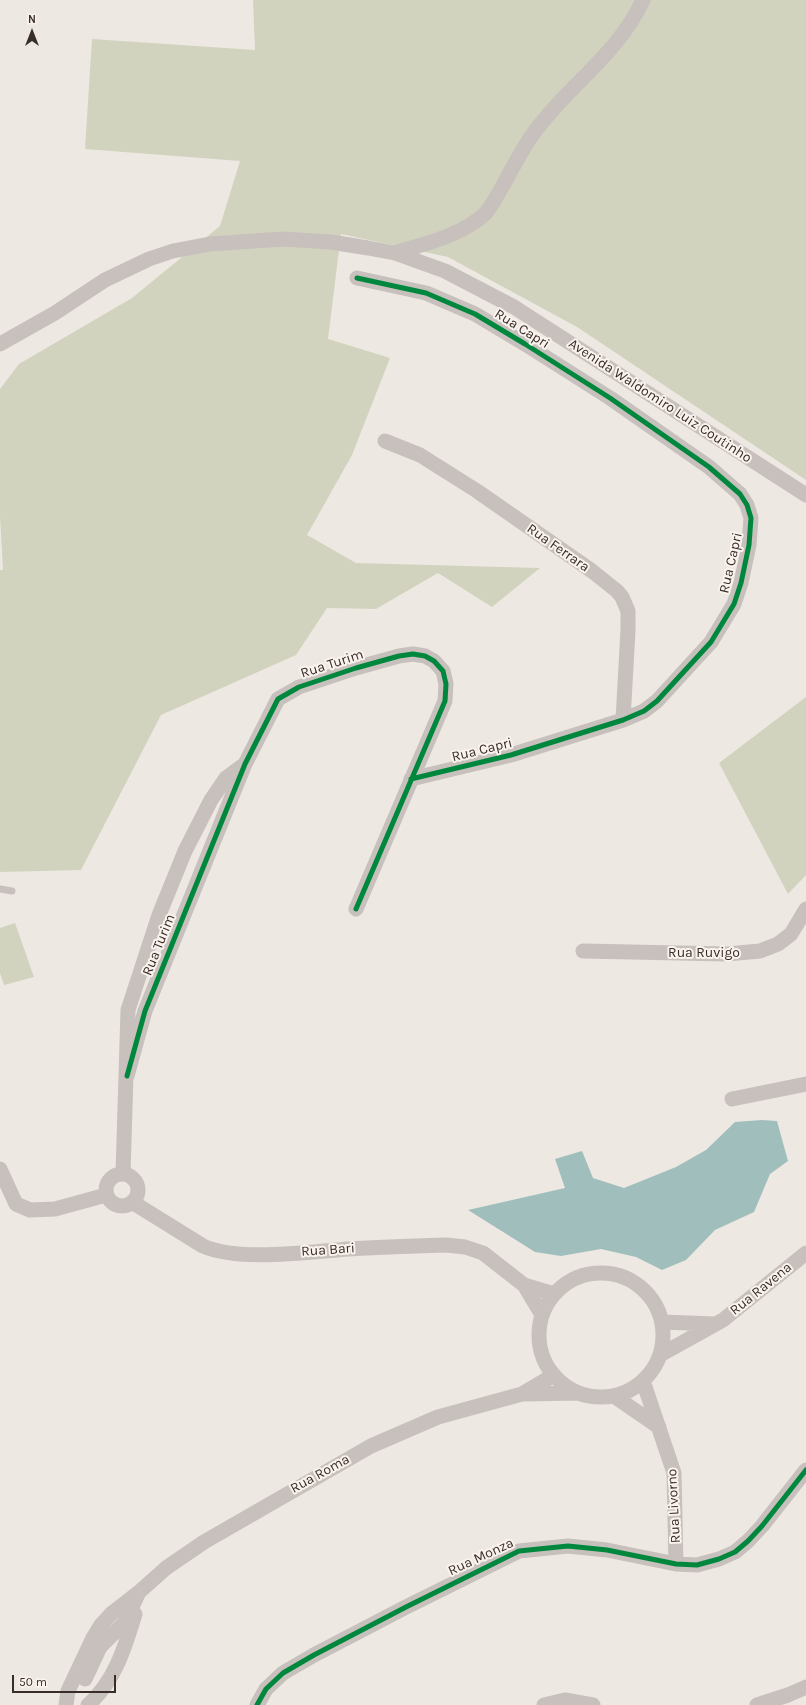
<!DOCTYPE html>
<html>
<head>
<meta charset="utf-8">
<style>
	body { margin:0 }
	#map { position:relative; width:806px; height:1705px; overflow:hidden; background:#eee8e3; font-family:Karla,sans-serif }
	canvas { display:block }
	.north { position:absolute; left:12px; top:12px; width:40px; height:40px; -webkit-text-stroke:3px #faf2ec; paint-order:stroke; rotate:0deg; font-size:11px; font-weight:700; line-height:16px; text-align:center; color:#382d2a }
	.north::after { content:''; display:block; margin:auto; width:14px; height:18px; background:#382d2a; clip-path:polygon(50% 0,100% 100%,50% 72%,0 100%) }
	.scale { position:absolute; left:12px; top:1675px; width:104px; height:18px; box-sizing:border-box; border:2px solid #382d2a; border-top:0; padding-left:5px; font-size:12px; line-height:14px; white-space:nowrap; color:#382d2a; -webkit-text-stroke:3px #faf2ec; paint-order:stroke }
</style>
</head>
<body>
<div id="map">
<canvas width="806" height="1705"></canvas>
<div class="north">N</div>
<div class="scale">50 m</div>
</div>
<script>
const c = document.querySelector('canvas').getContext('2d');
c.lineJoin = 'round';
function fill(path, color) {
  c.fillStyle = color;
  c.fill(path, 'evenodd');
}
function trace(path, color, width, dash) {
  c.strokeStyle = color;
  c.lineWidth = width;
  c.lineCap = dash ? 'butt' : 'round';
  c.setLineDash(dash || []);
  c.stroke(path);
}
function label(font, color, halo, rows, align = 'center') {
  c.font = font + ' Karla,sans-serif';
  c.lineWidth = 4;
  c.setLineDash([]);
  c.textBaseline = 'middle';
  c.strokeStyle = halo;
  c.fillStyle = color;
  for (const [text, x, y, turn = 0] of rows) {
    c.save();
    c.translate(x, y);
    c.rotate((+turn || 0) * Math.PI / 180);
    c.textAlign = isNaN(turn) ? turn : align;
    if (halo) c.strokeText(text, 0, 0);
    c.fillText(text, 0, 0);
    c.restore();
  }
}
fill(new Path2D(`
	M253,0H806V480L577,327L448,257L341,234L328,339L390,358L352,455L307,535L356,563L540,568L492,607L438,573L376,609L327,608L296,655L161,715L81,870L0,872V570H3L0,516V389L19,364L132,298L220,226L240,161L85,149L92,39L255,50Z
	M806,697V875L788,894L719,763Z
	M15,923L34,977L4,985L0,973V928Z`), '#d1d3be');
fill(new Path2D(`
	M762,1120L777,1121L788,1161L770,1174L754,1212L715,1230L686,1260L662,1270L636,1257L601,1249L561,1256L535,1252L468,1210L565,1188L555,1159L582,1151L593,1178L624,1188L676,1167L706,1150L735,1122Z`), '#a0bfbc');
trace(new Path2D(`
	M0,889L12,891`), '#c7c0bc', 7);
trace(new Path2D(`
	M395,253C427,243 461,236 486,213C504,188 515,159 533,134C567,86 617,56 643,0
	M357,278L426,293L475,314L525,344L610,398L709,467L740,494L747,505L751,518L749,545L741,583L734,604L711,642L657,701L644,711L623,720L511,755L411,779
	M0,344L55,313L105,280L149,259L173,251L210,244L283,239L331,242L368,248L395,253L445,271L514,307L806,495
	M385,441L420,455L477,491L592,571L617,591L622,597L628,611V630L623,720
	M583,951L727,954L760,951L778,944L791,934L806,909
	M127,1076L145,1011L245,764L278,699L299,687L356,668L399,656L413,654L425,656L434,661L443,671L446,684L445,701L356,909
	M732,1099L806,1084
	M0,1169L16,1204L30,1210L55,1209L106,1195
	M106 1190a16 16 0 1 1 32 0a16 16 0 1 1-32 0Z
	M123,1174L128,1010L159,915L185,851L211,800L226,778L245,764
	M132,1202L203,1246C239,1262 308,1252 348,1249C381,1247 413,1246 446,1245L465,1247L483,1253L524,1285L542,1315
	M539 1335a62 62 0 1 1 124 0a62 62 0 1 1-124 0Z
	M524,1285L554,1294
	M663,1322L715,1324
	M660,1355L723,1320L806,1253
	M643,1381L674,1473L676,1564
	M525,1394L579,1393
	M614,1396L659,1427
	M85,1679L100,1647L125,1622L138,1594
	M66,1705L68,1691L93,1638L101,1625L111,1614L138,1593L166,1568L204,1542L371,1446L438,1417L522,1394L554,1375
	M88,1705C115,1681 125,1647 135,1614
	M257,1705L266,1689L283,1673L314,1655L406,1607L519,1551L568,1546L607,1550L676,1564L697,1565L719,1559L735,1552L748,1541L762,1526L806,1470
	M544,1705L565,1700L593,1705
	M757,1705L788,1695L806,1687`), '#c7c0bc', 15);
trace(new Path2D(`
	M357,278L426,293L475,314L525,344L610,398L709,467L740,494L747,505L751,518L749,545L741,583L734,604L711,642L657,701L644,711L623,720L511,755L411,779
	M127,1076L145,1011L245,764L278,699L299,687L356,668L399,656L413,654L425,656L434,661L443,671L446,684L445,701L356,909
	M257,1705L266,1689L283,1673L314,1655L406,1607L519,1551L568,1546L607,1550L676,1564L697,1565L719,1559L735,1552L748,1541L762,1526L806,1470`), '#00873e', 5);
label('14px', '#382d2a', '#faf2ec', [
	["Rua Capri",522,329,32],
	["Avenida Waldomiro Luiz Coutinho",660,401,33],
	["Rua Ferrara",558,548,35],
	["Rua Capri",731,563,-77],
	["Rua Turim",332,664,-18],
	["Rua Capri",482,750,-14],
	["Rua Turim",159,945,-68],
	["Rua Ruvigo",704,953],
	["Rua Bari",328,1250,-4],
	["Rua Ravena",761,1289,-39],
	["Rua Roma",320,1474,-29],
	["Rua Livorno",674,1506,-93],
	["Rua Monza",481,1557,-25]
]);
</script>
</body>
</html>
